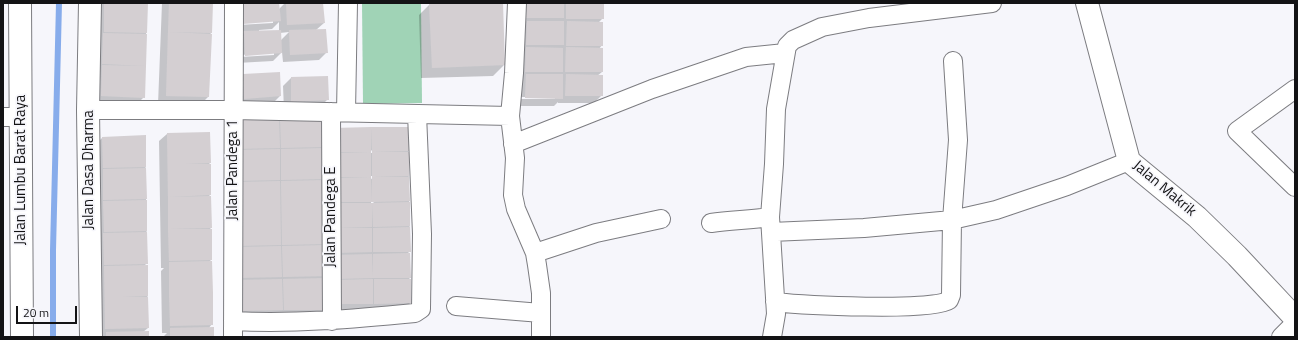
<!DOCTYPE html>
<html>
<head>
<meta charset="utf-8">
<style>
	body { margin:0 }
	#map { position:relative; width:1298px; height:340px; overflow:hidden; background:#f6f6fb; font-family:"Titillium Web",sans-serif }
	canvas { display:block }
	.frame { position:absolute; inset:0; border:4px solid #131315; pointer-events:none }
	.scale { position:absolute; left:16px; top:306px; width:61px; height:18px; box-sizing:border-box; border:2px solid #131315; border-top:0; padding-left:5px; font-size:12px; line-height:14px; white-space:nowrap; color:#131315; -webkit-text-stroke:3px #f6f6fb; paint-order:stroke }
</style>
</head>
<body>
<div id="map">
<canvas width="1298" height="340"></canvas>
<div class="frame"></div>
<div class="scale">20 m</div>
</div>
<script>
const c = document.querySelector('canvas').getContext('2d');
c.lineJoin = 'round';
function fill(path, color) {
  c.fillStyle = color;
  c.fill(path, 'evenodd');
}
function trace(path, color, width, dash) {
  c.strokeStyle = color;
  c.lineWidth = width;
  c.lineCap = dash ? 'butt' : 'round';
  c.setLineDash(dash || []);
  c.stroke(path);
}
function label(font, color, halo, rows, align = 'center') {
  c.font = font + ' "Titillium Web",sans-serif';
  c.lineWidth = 3.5;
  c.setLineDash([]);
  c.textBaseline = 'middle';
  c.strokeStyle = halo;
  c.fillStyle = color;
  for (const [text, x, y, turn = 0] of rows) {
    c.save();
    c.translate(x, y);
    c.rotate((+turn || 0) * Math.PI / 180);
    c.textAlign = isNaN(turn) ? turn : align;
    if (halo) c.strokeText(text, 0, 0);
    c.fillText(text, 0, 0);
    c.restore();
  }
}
fill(new Path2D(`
	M362,3H421L422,103L363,104Z`), '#a0d3b6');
fill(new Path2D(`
	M97,3H147L144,97L136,105L94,104Z
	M162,3H212L208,97L200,105L158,104Z
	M278,3L279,9L285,3H322L324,23L316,30L327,52L319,60L283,62L282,52L273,61L237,63L236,40L246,31H235V8ZM273,21V23L238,25V23ZM279,22V31L259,32V30L272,29ZM289,32L280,41V33ZM274,53V55L240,57V55Z
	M502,3L504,65L493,76L421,78L419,15L430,4Z
	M520,3H603V18L598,23L602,45L599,49L602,72L597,76L602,95L594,103H558V102L554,106H518ZM520,97H555V99H520Z
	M244,75L280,96L272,104L236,106V83Z
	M291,78L328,99L320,107L284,110L283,86Z
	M323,117L326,309L318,317L231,319L236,118Z
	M408,128L410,251L407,254H409L410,303L402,311L328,312L334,129ZM370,149L374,153H370ZM370,176H375L370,180ZM371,201H375L371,205Z
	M209,133L210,195L208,197H210L211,260L209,262L212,324L208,329L213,337H163L167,333H162L161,271L164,268H161L159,141L167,134Z
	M145,136L147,263L144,266H147L148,328L143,332L148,337H97L95,145L102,138Z`), '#0003');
trace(new Path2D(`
	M53,337V250L59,3`), '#87aceb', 6);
fill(new Path2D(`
	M104,3H148L147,33L104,32Z
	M169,3H213L212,33L168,32Z
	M242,3H279L281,21L243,24Z
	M286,3H323L325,23L287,25Z
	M429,3H503L505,65L432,68Z
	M527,3H564V18H526Z
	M566,3H604V19H566Z
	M527,21H564V45H526Z
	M567,21L603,22V46H566Z
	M326,29L328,53L290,55L289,30Z
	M281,30L282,53L245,56L244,31Z
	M168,32L212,34L209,97L166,96Z
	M103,33L147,34L146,66L102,64Z
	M526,47L563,48V72H525Z
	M566,47L603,48V72H565Z
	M102,65L146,66L145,98L101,96Z
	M280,72L281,96L244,99L243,74Z
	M526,74H563V99L525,98Z
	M566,74L603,75V96H565Z
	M328,76L329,100L291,102V77Z
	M280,116H324V147L281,148Z
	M236,117H279L280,148L236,149Z
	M371,127V152H334L333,128Z
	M371,127H409V151L372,152Z
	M210,132L211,163L186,164H211V195L168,197L167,133Z
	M146,135V167L103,168L102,137Z
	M324,148L325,179L281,180V149Z
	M280,149V180L237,181L236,150Z
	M371,152V177H334V153Z
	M372,152H409V176L372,177Z
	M146,168L147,199L103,200V169Z
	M371,177L372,202H334V178Z
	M372,177H409L410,201L372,202Z
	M325,180L326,244L282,245L281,181Z
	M280,181L281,245L238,246L237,182Z
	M211,196L212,228L168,229V197Z
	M147,200V231L104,232L103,201Z
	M410,202V226L373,227L372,203Z
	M334,203H372V227L335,228Z
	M410,227L411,252H373V228Z
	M335,228H372V252L335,253Z
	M168,229H212V260L169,261Z
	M147,232L148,264L104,265L103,233Z
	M326,245L327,276L283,277L282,246Z
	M281,246L282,277L238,278V247Z
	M410,253L411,278H373V254Z
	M372,254L373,278L336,279L335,255Z
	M212,261L213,293L169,294V262Z
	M148,265V296L123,297H148L149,328L105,329L104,266Z
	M327,278V310H284L283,279Z
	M282,279L283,310L239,311L238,280Z
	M373,279V304H336L335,280Z
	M374,279H411V303L374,304Z
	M213,293V325L170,326L169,294Z
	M214,327V337H170V328Z
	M149,331V337H106V332Z`), '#d4cfd2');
const street = new Path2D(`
	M517,3L514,73L510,116L515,158L513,195L516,209L535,253L537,265L541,293V337
	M1295,89L1237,131L1295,187
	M88,110H234L510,116
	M331,112L332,321
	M346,112L348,3
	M3,117H20
	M513,144L652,89L746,57L785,53
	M711,223C730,220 750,220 770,217
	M771,232L864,228L952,220L996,210L1067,186L1129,161
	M535,253L596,233L661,219
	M775,302C801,305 933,312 949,300L951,295L952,220L958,140L953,61
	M456,306L541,313
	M233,321C294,324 354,319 415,313L421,309L422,234L417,114
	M233,337L234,3
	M772,337L776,314L770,217L774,164L776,109L787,46L793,40L822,27L869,18L992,3
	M1281,337L1295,323`);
const secondary = new Path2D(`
	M20,3L22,337
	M90,3L88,110L91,337
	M1087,3L1129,161L1197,217L1237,256L1295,318`);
trace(street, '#7c7c80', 20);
trace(secondary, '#7c7c80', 24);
trace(street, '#fff', 18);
trace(secondary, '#fff', 22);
label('15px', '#131315', '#f6f6fb', [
	["Jalan Lumbu Barat Raya",21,170,-90],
	["Jalan Dasa Dharma",89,170,-90],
	["Jalan Pandega 1",233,170,-90],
	["Jalan Makrik",1164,189,40],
	["Jalan Pandega E",331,217,-90]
]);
</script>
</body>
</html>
